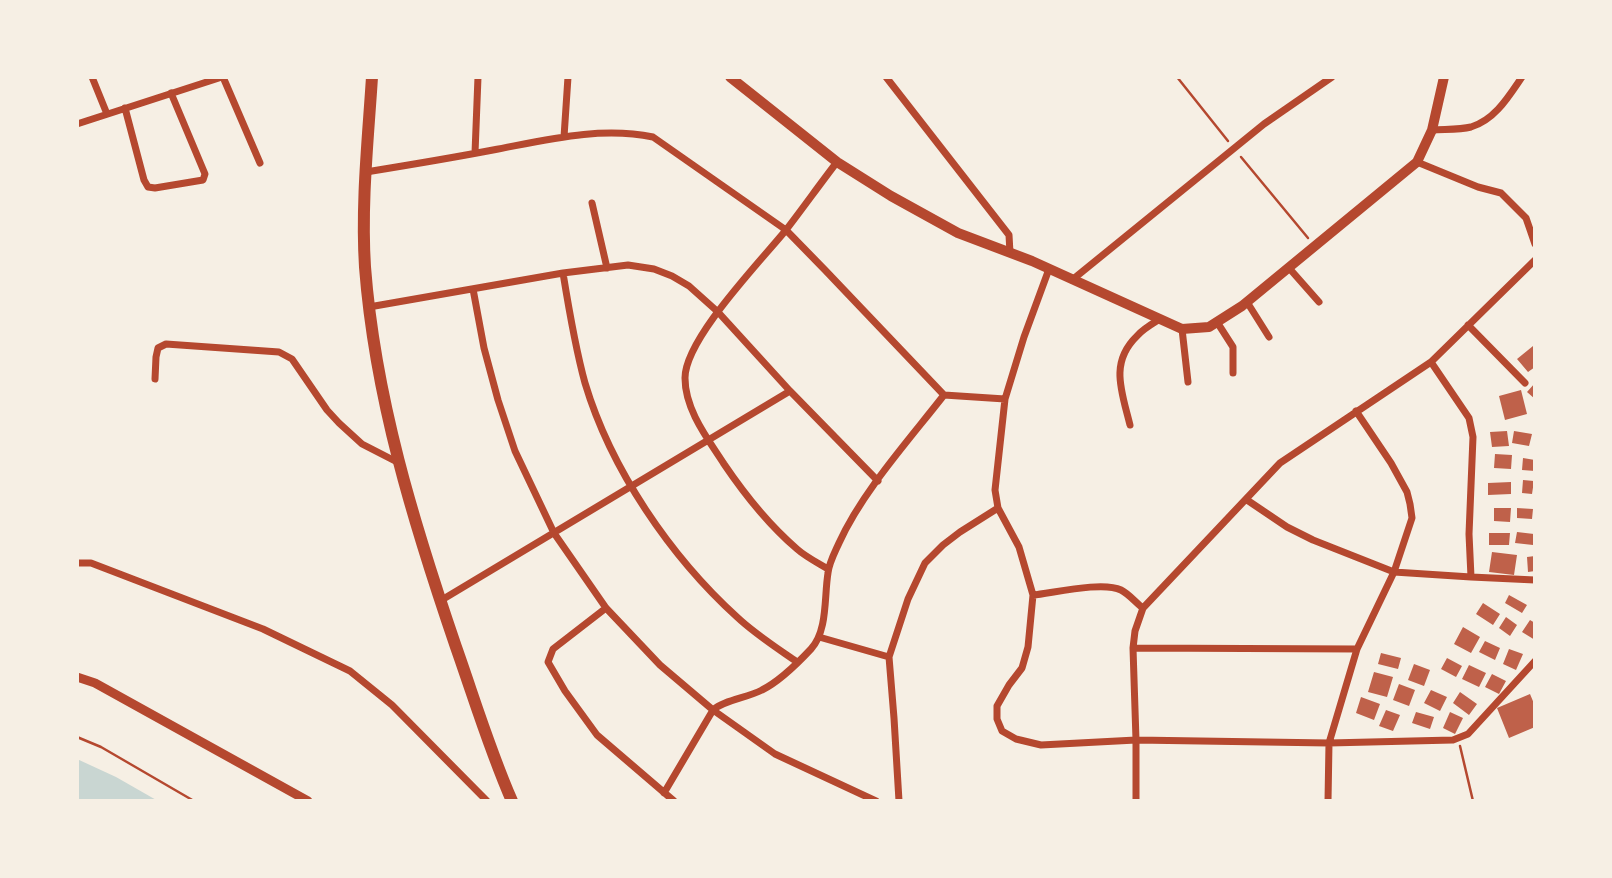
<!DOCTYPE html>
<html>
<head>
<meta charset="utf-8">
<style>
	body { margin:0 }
	#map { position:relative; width:1612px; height:878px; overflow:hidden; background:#f6efe4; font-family:Quicksand,sans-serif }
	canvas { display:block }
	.frame { position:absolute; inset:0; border:79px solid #f6efe4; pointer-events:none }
</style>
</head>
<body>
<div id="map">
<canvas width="1612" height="878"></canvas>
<div class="frame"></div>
</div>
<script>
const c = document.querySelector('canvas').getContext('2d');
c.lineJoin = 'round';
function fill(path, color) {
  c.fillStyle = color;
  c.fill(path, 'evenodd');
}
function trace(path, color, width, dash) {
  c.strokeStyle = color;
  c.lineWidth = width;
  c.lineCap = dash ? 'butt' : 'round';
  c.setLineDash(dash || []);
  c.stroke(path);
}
fill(new Path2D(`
	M77,759L116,777L158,801H77Z`), '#c9d6d2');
fill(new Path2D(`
	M1533,346L1535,349V367L1528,372L1517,359Z
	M1535,383V399L1527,392Z
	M1521,390L1527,414L1505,420L1499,396Z
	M1507,431L1509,446L1492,447L1490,432Z
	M1514,431L1532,434L1529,446L1512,443Z
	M1495,454L1512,455L1511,469L1494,468Z
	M1523,458L1535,460V471L1522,470Z
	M1523,480L1534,481L1532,494L1522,493Z
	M1511,482V494L1488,495V483Z
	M1494,508H1511L1510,522L1494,521Z
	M1517,508L1533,509L1532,519L1517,518Z
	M1517,532L1534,534L1533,545L1515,543Z
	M1489,533H1510L1509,545H1489Z
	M1492,552L1517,555L1514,575L1489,572Z
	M1535,556V571L1528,572L1527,557Z
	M1509,595L1527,605L1522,613L1505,603Z
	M1483,603L1500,614L1493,625L1476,614Z
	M1506,617L1517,625L1510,636L1499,628Z
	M1530,620L1535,623V640L1522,632Z
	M1463,627L1480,637L1471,653L1454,644Z
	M1485,641L1500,648L1495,660L1479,652Z
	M1509,649L1523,654L1516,670L1503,664Z
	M1381,653L1401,658L1398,669L1378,664Z
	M1447,658L1462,666L1456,677L1441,669Z
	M1414,664L1430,670L1424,686L1408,680Z
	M1469,665L1486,673L1479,687L1462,679Z
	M1374,672L1393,677L1387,697L1368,692Z
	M1492,674L1506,681L1499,694L1485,687Z
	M1399,684L1415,690L1409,706L1393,700Z
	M1431,690L1447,697L1440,711L1424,703Z
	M1460,692L1477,704L1469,715L1453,703Z
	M1530,694L1535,706V727L1509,738L1497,708Z
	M1361,697L1380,704L1374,720L1356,713Z
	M1386,710L1400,715L1393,731L1379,726Z
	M1416,712L1434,717L1430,729L1412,723Z
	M1450,712L1463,718L1455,734L1443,728Z`), '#bf614a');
trace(new Path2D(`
	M1177,77L1228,141
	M1241,157L1308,238
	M77,737L101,747L194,801
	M1460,746L1473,801`), '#b5482f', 2.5);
trace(new Path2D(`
	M92,77L107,114
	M223,77L260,163
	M886,77L1009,235L1010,253
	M125,108L144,180L148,187L155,188L203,180L205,174L171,93
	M77,124L222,77
	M1432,130C1444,129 1459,130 1471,127C1495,120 1509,96 1522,77
	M564,137L568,77
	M475,153L478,77
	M1417,162L1478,187L1501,193L1526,218L1535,244
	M366,172C409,165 451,158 493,150C546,140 600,126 653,137L786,230L825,270L944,395L1005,399
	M592,203L607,268
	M1289,268L1319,302
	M1049,269L1024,337L1005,399L995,490L998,508L1019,547L1033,595L1028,647L1022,668L1009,685L997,706V719L1002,731L1016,739L1041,745L1136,740L1329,743L1453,740L1468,734L1535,661
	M563,273C569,310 575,347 585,383C611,470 671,557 737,617C755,634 777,648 797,662
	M1072,280L1264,124L1332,77
	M473,289L484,348L498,400L515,451L554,533L606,608L660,665L713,710L775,754L876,801
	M1247,302L1269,337
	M369,307L563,273L628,265L654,269L672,276L689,286L718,312L790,391L878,481
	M1217,322L1233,347V373
	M1468,325L1525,383
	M1182,329L1188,382
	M1431,362L1469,418L1473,437L1469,534L1471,577
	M155,379L156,357L158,348L166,344L279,352L292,359L327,410L339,423L362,444L399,463
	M1130,425C1122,392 1109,363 1137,336C1143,329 1152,324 1160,319
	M1247,500L1287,527L1313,540L1394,572L1471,577L1535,580
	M77,563H91L263,629L350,671L392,705L487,801
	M828,569C818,563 806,557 797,549C769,525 745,495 724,464C708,439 685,410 685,378C685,339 760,262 786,230C803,208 820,184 837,162
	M1033,595C1053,593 1103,581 1121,590C1129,594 1136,603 1143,608
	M440,601L790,391
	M606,608L553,649L548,662L565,691L597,735L674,801
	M819,637L889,657
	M1133,648L1357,649
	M664,793L713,710C724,700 747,698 762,690C780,681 797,664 811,649C828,630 824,597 828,573C829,563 835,552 839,543C862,492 909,440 944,395
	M899,801L894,718L889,657L908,599L925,563L943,545L960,532L998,508
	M1136,801V740L1133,648L1135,631L1143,608L1280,463L1431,362L1535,260
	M1328,801L1329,743L1357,649L1394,572L1412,518L1410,504L1407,492L1391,463L1356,411`), '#b5482f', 7);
trace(new Path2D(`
	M77,677L95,683L308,801`), '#b5482f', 9);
trace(new Path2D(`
	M730,77L837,162L891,196L958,233L1032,261L1182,329L1209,327L1242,306L1417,162L1432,130L1444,77`), '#b5482f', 10);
trace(new Path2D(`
	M372,77C368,140 361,204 365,267C375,398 414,524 456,647C474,698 490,751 512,801`), '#b5482f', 12);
</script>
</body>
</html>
